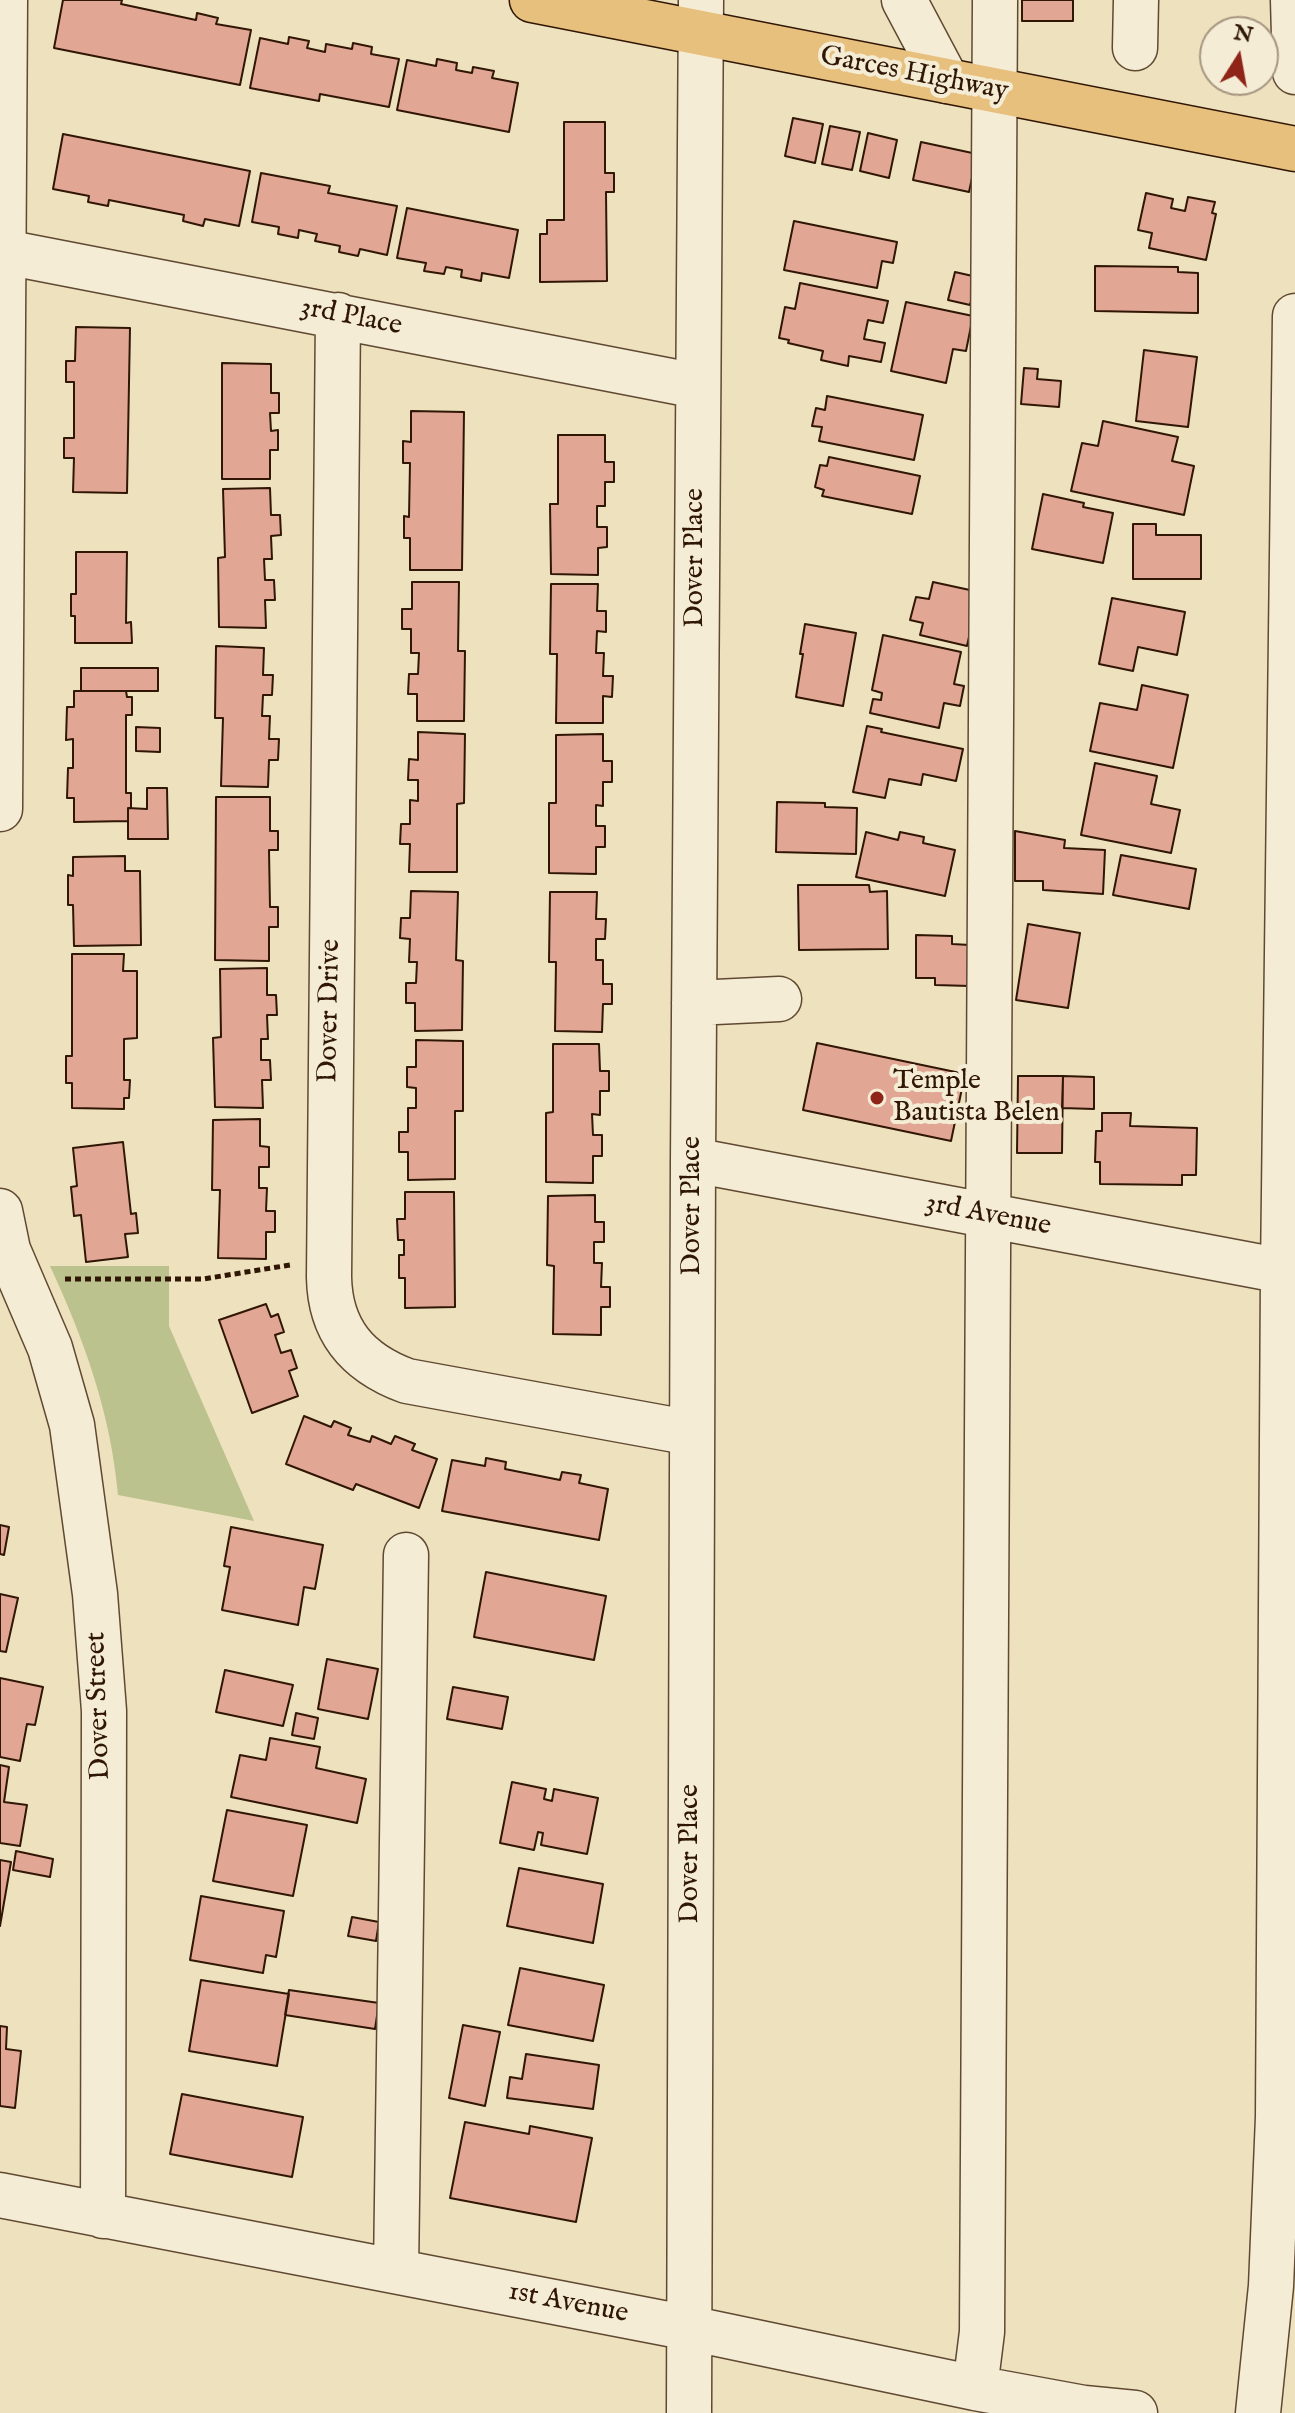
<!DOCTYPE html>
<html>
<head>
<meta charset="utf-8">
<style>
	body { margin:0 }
	#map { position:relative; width:1295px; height:2413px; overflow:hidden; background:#eee1bd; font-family:"IM FELL English",serif }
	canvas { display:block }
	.north { position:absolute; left:1199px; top:16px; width:80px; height:80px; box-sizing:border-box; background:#f4ecd4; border:2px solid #a69681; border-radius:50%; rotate:11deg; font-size:22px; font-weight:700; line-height:32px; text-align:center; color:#301604 }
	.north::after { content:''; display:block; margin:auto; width:28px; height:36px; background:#8f2418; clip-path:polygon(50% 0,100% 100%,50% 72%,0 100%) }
</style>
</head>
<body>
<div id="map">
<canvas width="1295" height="2413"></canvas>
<div class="north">N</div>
</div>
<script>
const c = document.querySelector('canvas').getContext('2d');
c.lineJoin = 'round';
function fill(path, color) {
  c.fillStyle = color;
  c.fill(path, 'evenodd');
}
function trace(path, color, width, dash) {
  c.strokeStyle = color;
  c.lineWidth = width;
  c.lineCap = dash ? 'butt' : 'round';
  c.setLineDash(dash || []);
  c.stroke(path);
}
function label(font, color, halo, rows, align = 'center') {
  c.font = font + ' "IM FELL English",serif';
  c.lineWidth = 8;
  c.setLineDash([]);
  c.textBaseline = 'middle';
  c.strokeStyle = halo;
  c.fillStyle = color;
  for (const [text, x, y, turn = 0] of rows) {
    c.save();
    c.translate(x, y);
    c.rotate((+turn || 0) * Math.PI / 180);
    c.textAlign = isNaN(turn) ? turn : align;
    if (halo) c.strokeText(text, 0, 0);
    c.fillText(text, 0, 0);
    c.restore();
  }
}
fill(new Path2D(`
	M50,1266H169V1326L254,1521L118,1495C111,1414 84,1339 50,1266Z`), '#bcc28e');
const building = new Path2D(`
	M63,0H122L121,4L196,20L197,13L218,18L216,24L251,30L240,85L54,48Z
	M1022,0H1073V21H1022Z
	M289,37L309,41L307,48L325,52L326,44L352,49L353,43L372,47L371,54L399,59L389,107L320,94L319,101L250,88L260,38L288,44Z
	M437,59L457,63L456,70L472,73L473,67L494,71L492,78L518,83L509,132L397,110L407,60L436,66Z
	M793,118L823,124L815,163L785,156Z
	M564,122H605V173H614V192H606L607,281L540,282V234H547V220H564Z
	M830,126L860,132L852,170L822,164Z
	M868,133L897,140L889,178L860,171Z
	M63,134L250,171L239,226L205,219L203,226L183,221L184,215L109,200L108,206L88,202L89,196L53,189Z
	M921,142L977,154L969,192L913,180Z
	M261,173L330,186L328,193L397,206L387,255L360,249L358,256L339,252L340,246L315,241L317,234L299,230L298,238L278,234L279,227L252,222Z
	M1146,193L1173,199L1171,208L1185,211L1188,197L1215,202L1212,213L1216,214L1206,260L1149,248L1152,233L1138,230Z
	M407,208L518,230L509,278L482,273L481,281L461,277L462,270L446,267L444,274L424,271L426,263L397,258Z
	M794,221L897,242L893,263L882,261L877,288L784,270Z
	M1095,266L1178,267V272L1198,273V313L1095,311Z
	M955,272L977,277L970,305L948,300Z
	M800,283L888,301L883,323L868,320L864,339L885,343L881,362L849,356L848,366L821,360L823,351L788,343L789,340L779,338L785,307L795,309Z
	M906,302L973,316L966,351L953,349L946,383L891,371Z
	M76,327L130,328L127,493L73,492L74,458H64V438H74V382H66V361H75Z
	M1144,350L1197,357L1188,427L1136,421Z
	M222,363L271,364V393H279V413H270L271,431L278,430V450H270V479H222Z
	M1024,368L1038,369L1037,379L1061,381L1059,407L1021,404Z
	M827,396L923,415L914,460L819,441L822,427L812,426L816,408L825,410Z
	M411,411L464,412L462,570H410V538H404V516L409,517L410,463H403V441L411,442Z
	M1103,421L1178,437L1172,461L1194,466L1184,515L1071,491L1082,443L1098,446Z
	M558,435H605V462H614V482H605V506H597V527H607V547L598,548V575L551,574L550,504H558Z
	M829,457L920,476L912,514L822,496L824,490L815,487L820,465L827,466Z
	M270,488L271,515H280L281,535L271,536L272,559H264L265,580H274L275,600H265L266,628L219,627L218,558L225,557L223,489Z
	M1043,494L1084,503L1083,507L1113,513L1103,563L1032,549Z
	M1133,524H1156V535H1201V579H1133Z
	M76,552H127L126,623L131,622L132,643H75V616H71V594H76Z
	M412,582H459L458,651H465L464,721H417V694H408L409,674H418L419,653H411V629H402V609H412Z
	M933,582L979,592L967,646L920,635L923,623L910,620L916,597L929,599Z
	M551,584H598L597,611H606V632L597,631L596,653H604L603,676H613L612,697L603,696V723H556L557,654H550Z
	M1112,598L1185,612L1177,655L1138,647L1133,671L1099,664Z
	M805,624L856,633L843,706L796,697L803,654H800Z
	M883,635L961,652L954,684L964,686L960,706L944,703L939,728L870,713L873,699L881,700L882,693L872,690Z
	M216,646L264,648L263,675H273L272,695H263L262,716H270L269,739H279L278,760H269L268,787L221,786L223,718H215Z
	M81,668H158V691H81Z
	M1142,685L1188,695L1173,768L1090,751L1100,703L1137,710Z
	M74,691H126L127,697H132V715H126V793H131V808H128V821L74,822V798H67L68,768H73V739L66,740L67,707H74Z
	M867,726L882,729L881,732L963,749L956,781L923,774L921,785L889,779L885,798L853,792Z
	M136,727L160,728V752L136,751Z
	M418,732L465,734L464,803L457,804V872H409L410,844H400L401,824H410V800L418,801V780H408L409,759L418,760Z
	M603,734V761H612V782H603V806L596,805V826H605V847H596V874L549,873V803H556V735Z
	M1095,763L1157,776L1151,804L1180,810L1171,853L1081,835Z
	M147,788H167L168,839H128V808L147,809Z
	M216,797H270V831H278V850H269L270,907H278V927H269V961L215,960Z
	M777,802L825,803V807L857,808L856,854L776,852Z
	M1015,831L1065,840L1064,848L1105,850L1103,894L1043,890V881H1015Z
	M866,832L898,840L900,832L924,837L923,843L955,850L945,896L856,877Z
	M1121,855L1196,869L1189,909L1113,895Z
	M125,856V871H140L141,945L74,946L73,905H68V875L73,876V857Z
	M798,885H869L870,892L887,891L888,949L799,950Z
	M411,891L458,892L456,960L463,961L462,1030L415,1031V1003H406V983H416L417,962H409L410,939L400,938L401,918H410Z
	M550,892H597L596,919H606L605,939H596V960H603V984H612V1004H603L602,1032L555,1031L556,962H549Z
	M1028,924L1080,933L1068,1008L1016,1000Z
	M916,935L952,936V944L970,945V986L935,985V978H916Z
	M72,954H124L123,971H137V1038L124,1039V1080H130L129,1098H124V1109L72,1108V1083H66V1056H72Z
	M267,968V995H276L277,1015H267L268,1039H261V1060H270L271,1080H262L263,1108L215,1107L213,1038L221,1037L220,969Z
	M416,1040L463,1041V1111H455V1179L408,1180V1152H399V1132H408V1108H416V1088L407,1087V1067H416Z
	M817,1043L965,1074L951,1141L803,1110Z
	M553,1044H599L600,1071H609V1091H600V1115L592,1114L593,1135H602V1156H593V1183L546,1182V1113L553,1112Z
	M1018,1076H1063L1062,1153H1017Z
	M1063,1076L1094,1077V1109L1062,1108Z
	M1102,1113H1131L1130,1126L1197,1128L1196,1175H1182V1185L1100,1184V1162H1095L1096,1131H1102Z
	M260,1119V1146L269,1147V1167H259V1188H267L266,1211H275V1232H266V1259L218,1258L220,1190H212L213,1120Z
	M123,1142L131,1214L136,1213L138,1233L125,1234L128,1257L86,1262L81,1215L74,1216L71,1187L77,1186L73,1148Z
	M405,1192H454L455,1307L405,1308V1278H399V1255H404V1240H398L397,1219H405Z
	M595,1195V1222H604V1242H594V1263H602L601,1287H610V1307H601V1335L553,1334L554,1266L547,1265L548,1196Z
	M266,1304L271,1317L278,1314L284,1332L275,1335L281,1353L291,1350L297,1368L289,1371L298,1396L252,1413L219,1320Z
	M304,1416L331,1427L334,1421L351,1428L348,1435L370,1442L372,1436L391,1444L395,1436L415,1444L412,1450L437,1459L419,1508L356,1484L353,1490L286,1464Z
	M486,1458L506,1462L505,1469L560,1480L562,1472L581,1475L579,1483L608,1489L599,1540L442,1511L452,1460L485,1466Z
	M0,1525L9,1527L4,1555L0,1554Z
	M231,1527L323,1545L315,1589L304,1587L298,1625L222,1610L230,1567L224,1566Z
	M486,1572L606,1596L594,1660L474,1637Z
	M0,1594L18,1598L6,1652L0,1651Z
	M327,1659L378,1669L368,1719L318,1709Z
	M225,1670L293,1685L283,1726L216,1712Z
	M0,1678L43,1687L35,1725L27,1724L20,1761L0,1757Z
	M453,1687L508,1697L502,1729L447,1719Z
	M296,1713L318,1718L314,1739L292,1735Z
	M270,1738L320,1747L316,1768L366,1779L357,1823L231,1797L240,1755L266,1760Z
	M0,1765L9,1767L4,1802L27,1805L20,1846L0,1843Z
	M512,1782L546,1789L544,1799L552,1801L554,1789L598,1798L587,1854L541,1845L543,1833L538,1832L534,1850L500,1843Z
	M227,1810L307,1825L293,1896L213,1881Z
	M16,1851L53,1859L50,1877L13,1870Z
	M0,1860L11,1862L0,1926Z
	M519,1868L603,1884L593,1943L507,1926Z
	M201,1896L284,1911L276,1957L266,1955L263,1973L190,1960Z
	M352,1917L379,1922L376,1941L348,1936Z
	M520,1968L604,1985L593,2041L508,2025Z
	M201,1980L289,1994L277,2066L189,2051Z
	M289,1990L379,2003L375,2029L285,2015Z
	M463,2025L500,2032L485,2106L449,2098Z
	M0,2026L7,2027L6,2049L21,2051L15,2108L0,2106Z
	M526,2054L599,2065L593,2109L507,2098L510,2077L522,2079Z
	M182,2094L303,2117L292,2177L170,2154Z
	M465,2122L529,2134L530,2126L592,2138L576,2222L450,2198Z`);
fill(building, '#e2a695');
trace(building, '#301604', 2);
const minor = new Path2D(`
	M904,0L947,81
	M1293,0L1295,72
	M1135,48L1136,0
	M5,252L697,386
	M338,315L329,1277C330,1331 358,1363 407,1381L692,1433
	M0,809L5,0
	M694,1003L779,999
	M693,1160L1283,1271
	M0,1211L8,1250L50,1348L72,1425L95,1594L104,1711L103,2216
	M0,2195L689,2328L975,2388L1084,2408L1135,2413
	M396,2271L406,1555
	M975,2388L982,2332L995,0
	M689,2413L693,1160L701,0
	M1258,2413L1271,2286L1278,2117L1283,1271L1295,316`);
const major = new Path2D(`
	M532,0L1295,149`);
trace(minor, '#604932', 47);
trace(major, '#301604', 47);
trace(new Path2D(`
	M65,1279H203L290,1265`), '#301604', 5, [6, 4]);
trace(minor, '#f4ecd4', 44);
trace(major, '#e7c07e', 44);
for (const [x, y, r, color] of [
	[877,1098,8,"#8f2418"]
]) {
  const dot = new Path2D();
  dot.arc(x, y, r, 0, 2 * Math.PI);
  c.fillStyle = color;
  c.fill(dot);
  trace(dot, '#f4ecd4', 3);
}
label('28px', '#301604', '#f4ecd4', [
	["Garces Highway",914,75,11],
	["3rd Place",351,318,11],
	["Dover Place",696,558,-90],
	["Dover Drive",331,1011,-89],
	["Dover Place",693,1206,-90],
	["3rd Avenue",988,1216,11],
	["Dover Street",100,1706,-92],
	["Dover Place",691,1854,-90],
	["1st Avenue",568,2304,11]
]);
label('28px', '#301604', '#f4ecd4', [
	["Temple",893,1082],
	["Bautista Belen",893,1114]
], 'left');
</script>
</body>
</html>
